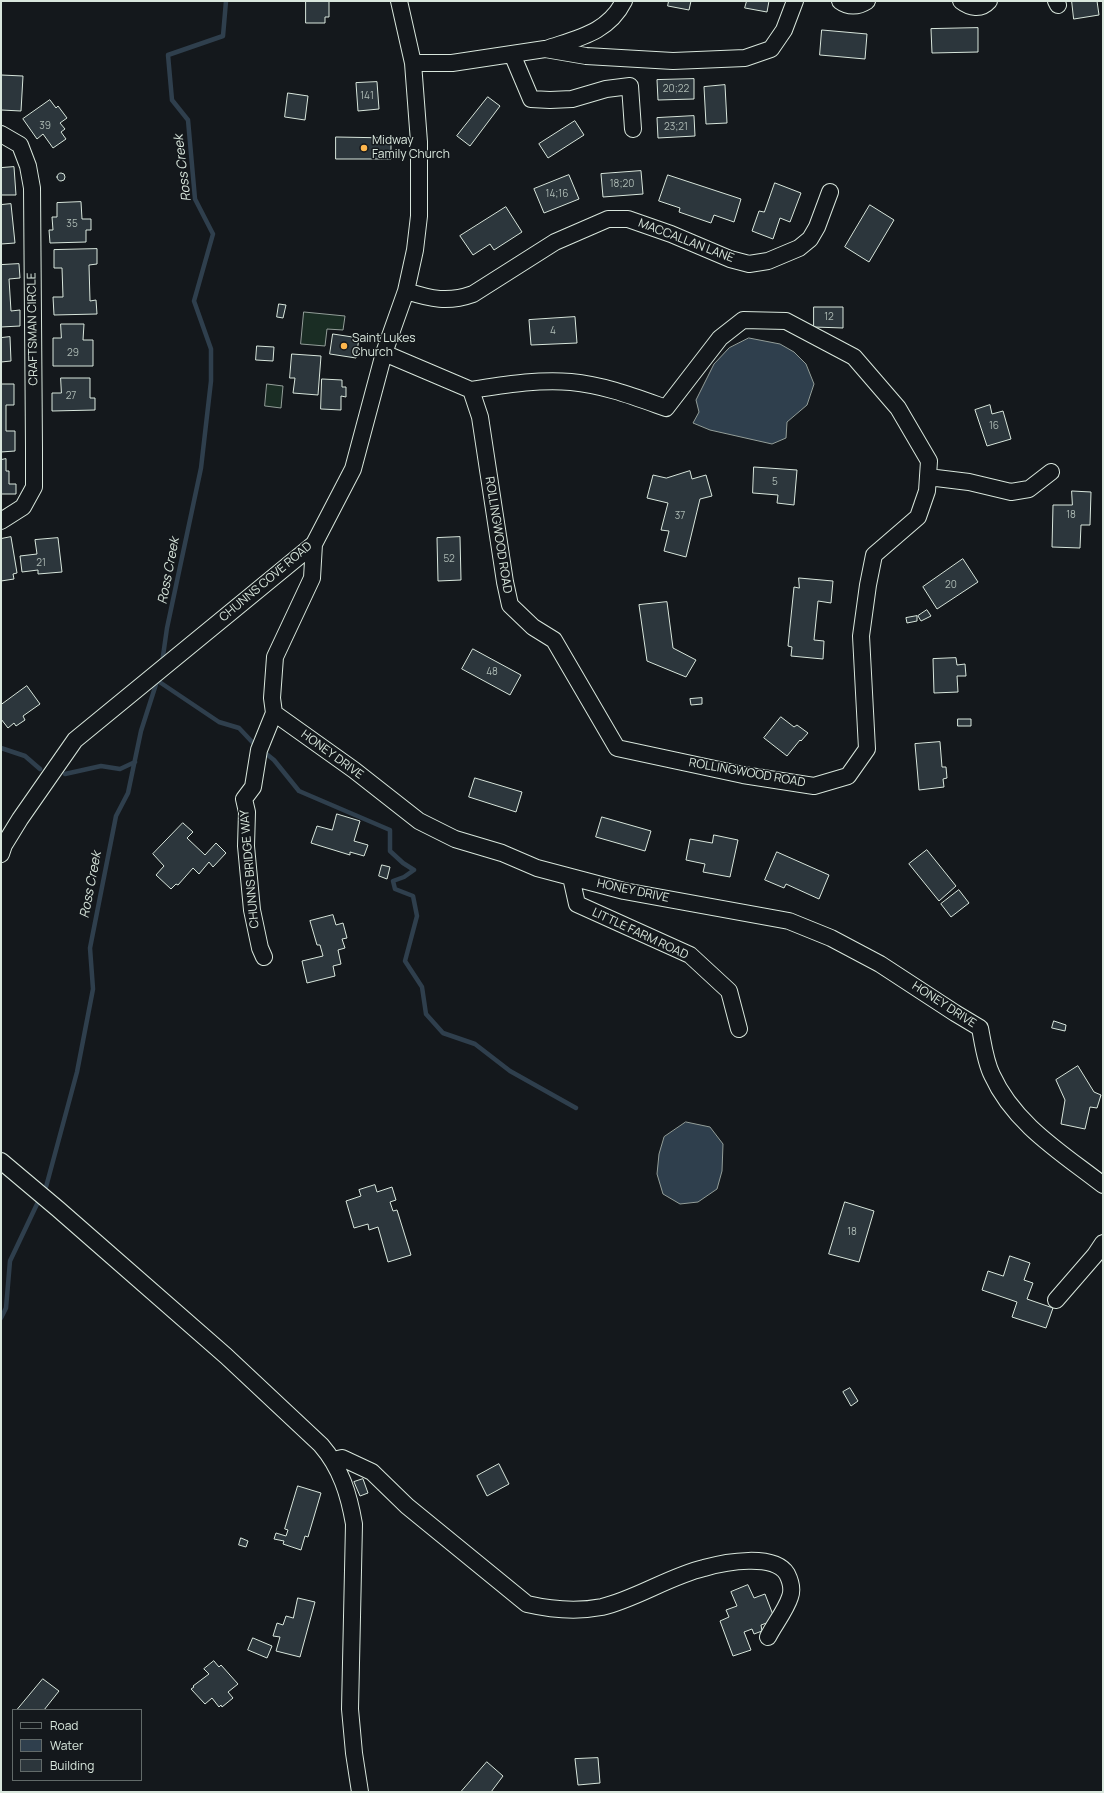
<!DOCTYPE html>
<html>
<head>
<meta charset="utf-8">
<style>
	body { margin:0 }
	#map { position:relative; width:1104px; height:1793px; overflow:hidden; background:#14181c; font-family:Manrope,sans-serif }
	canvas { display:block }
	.frame { position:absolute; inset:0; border:2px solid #d8e6dc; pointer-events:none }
	.legend { position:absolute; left:12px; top:1709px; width:130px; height:72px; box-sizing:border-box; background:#14181c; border:1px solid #626a69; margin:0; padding:5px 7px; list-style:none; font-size:12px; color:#d8e6dc }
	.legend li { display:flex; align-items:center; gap:8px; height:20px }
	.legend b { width:20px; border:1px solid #626a69 }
</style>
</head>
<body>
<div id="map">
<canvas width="1104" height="1793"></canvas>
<div class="frame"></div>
<ul class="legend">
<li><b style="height:5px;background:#14181c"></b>Road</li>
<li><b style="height:11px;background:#2f3f4d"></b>Water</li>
<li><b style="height:11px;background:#2c363c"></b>Building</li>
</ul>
</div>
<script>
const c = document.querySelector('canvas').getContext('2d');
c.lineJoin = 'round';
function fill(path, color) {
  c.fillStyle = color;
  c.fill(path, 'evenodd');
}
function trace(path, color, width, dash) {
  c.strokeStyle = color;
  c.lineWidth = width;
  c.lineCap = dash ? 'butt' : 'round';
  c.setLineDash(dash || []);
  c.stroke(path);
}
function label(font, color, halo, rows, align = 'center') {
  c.font = font + ' Manrope,sans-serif';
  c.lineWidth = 3;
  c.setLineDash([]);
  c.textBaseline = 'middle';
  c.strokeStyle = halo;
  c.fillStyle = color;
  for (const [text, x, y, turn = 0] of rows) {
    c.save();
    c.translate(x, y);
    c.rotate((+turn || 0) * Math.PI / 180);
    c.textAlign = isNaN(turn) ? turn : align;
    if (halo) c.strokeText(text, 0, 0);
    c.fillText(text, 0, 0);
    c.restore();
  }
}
const green = new Path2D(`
	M304,312L345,316L343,330L327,329L325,346L301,344Z
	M267,384L283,386L281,408L265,406Z`);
fill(green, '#1a2d24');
trace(green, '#939e99', 1);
const water = new Path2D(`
	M749,338L780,344L794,352L806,364L814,384L807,405L787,422L786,438L772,444L710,430L693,423L699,412L696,400L714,364L729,348Z
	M686,1122L710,1127L723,1144L722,1171L717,1189L698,1202L680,1204L663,1194L657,1174L659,1154L664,1137Z`);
fill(water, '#2f3f4d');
trace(water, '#939e99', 1);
trace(new Path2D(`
	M162,663L167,628L201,468L211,381V349L194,301L213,234L195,199L188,120L172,100L168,55L223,36L226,1
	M158,681L219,722L239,728L255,745
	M1,748L25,756L40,769
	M264,752L274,760L299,791L390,830V851L403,863L414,870L404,877L393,881L395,889L413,896L417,916L405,961L422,987L426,1014L443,1033L475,1044L510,1071L576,1108
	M65,774L101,766L120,769L135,762
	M46,1187L77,1072L93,989L90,948L116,816L128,793L141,731L158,678
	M1,1318L6,1308L10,1261L38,1202`), '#2f3f4d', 4.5);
const building = new Path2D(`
	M306,1H329V17H325V23H306Z
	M669,1H691L689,10L668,6Z
	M747,1H769L767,12L745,8Z
	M1072,1H1097L1099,15L1074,19Z
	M978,28V52L932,53L931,29Z
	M822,30L867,34L865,59L820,55Z
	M1,75L23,76L21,111L1,110Z
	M694,79V99L658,100L657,80Z
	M377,82L379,109L358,111L356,83Z
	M725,85L727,123L706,124L704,87Z
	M288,93L308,96L305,120L285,117Z
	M488,97L500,106L470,146L457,136Z
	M50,100L56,108L58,106L67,118L60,123L65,129L61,132L66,139L53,148L43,134L37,139L23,119Z
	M694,116L695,136L658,138L657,118Z
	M575,121L584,135L548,158L539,144Z
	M336,137L391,138V159H336Z
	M14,167L16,195H1V168Z
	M641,171L643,194L603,197L601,174Z
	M57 177a4 4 0 1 1 8 0a4 4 0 1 1-8 0Z
	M569,175L579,199L544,213L534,189Z
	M668,175L741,199L734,222L714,215L711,223L679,212L680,208L659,201Z
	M775,183L801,193L790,222L780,218L773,239L752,231L759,211L764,212Z
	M81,202L82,219H91V230H86V242L50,243L49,230H53L52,217H57V203Z
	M11,204L15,243L1,244V205Z
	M870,205L894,220L869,262L845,247Z
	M506,207L522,232L494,250L490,244L473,255L460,236Z
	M97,249V264L89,265L90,301L96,300L97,314L54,315L53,297H63L62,268H54V250Z
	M19,264L20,278L9,279L11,311L20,310V326L1,327V265Z
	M279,304L286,305L283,318L277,317Z
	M814,307H843V328L814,327Z
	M575,317L577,343L531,345L529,320Z
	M61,324H84L83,340H93V366H53V338H61Z
	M333,334L359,338L356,358L330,354Z
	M10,337L11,361L1,362V338Z
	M257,346L274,347L273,361L256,360Z
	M292,354L321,356L318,395L293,393L295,378H290Z
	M61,378H90V398H95V410L52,411V393H61Z
	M322,379L342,380V387H346V397L341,396V410L321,409Z
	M1,384H14V405H6V431H15V451L1,452Z
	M990,405L992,414L1003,411L1011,439L987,446L975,410Z
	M6,459V471H9V484H16V494H1V460Z
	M754,467L797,470L794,505L777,503L778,495L753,493Z
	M690,471L692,479L706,475L712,496L700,499L686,557L664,551L669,531L661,530L668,503L647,498L653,475L666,478Z
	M1072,491L1091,492L1090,525H1081L1080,548L1052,547L1053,505H1072Z
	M11,537L17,573L13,574L14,579L1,581V539Z
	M460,537L461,580L438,581L437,538Z
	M58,538L62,572L38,574V570L22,572L20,556L37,554L35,540Z
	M963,559L978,582L937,609L923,587Z
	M799,578L833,581L831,603L818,601L814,640L824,641L823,659L791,656L792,647L788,646L794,587L799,588Z
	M667,602L673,648L696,660L686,677L647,661L639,605Z
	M927,610L931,616L921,621L918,616Z
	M917,616V621L907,623L906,618Z
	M473,649L521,675L510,695L462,669Z
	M956,658L957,665L965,664L966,676H957L958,692L934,693L933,659Z
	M27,686L40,704L23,716L25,720L16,726L14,723L8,728L1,719V705Z
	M702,698V704L691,705L690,699Z
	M781,717L794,727L797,725L808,733L801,741L800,740L787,756L764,738Z
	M958,719H971V726H958Z
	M940,742L942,767H946L947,778L943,779L944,787L919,790L915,744Z
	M475,778L522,792L516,812L469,797Z
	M337,814L360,821L354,841L368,845L364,856L350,852V855L311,843L317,826L332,830Z
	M602,817L651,831L645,851L596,837Z
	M183,823L193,832L187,838L205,855L216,843L226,853L213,867L209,862L199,874L193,868L178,885L176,884L171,889L156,875L164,866L153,854Z
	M714,835L738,840L730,877L703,872L705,864L686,860L690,839L712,843Z
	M927,850L956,886L939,901L909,864Z
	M777,852L829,875L819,899L786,884L784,888L765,880Z
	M382,865L390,867L387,879L379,876Z
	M959,890L969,903L951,917L941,904Z
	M333,915L336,925L343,923L347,938L342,939L345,948L338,950L341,964L333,966L335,976L307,983L302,961L323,956L320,945H317L310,921Z
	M1054,1021L1066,1025L1065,1031L1052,1028Z
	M1078,1066L1094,1092L1101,1095L1097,1108L1090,1107L1085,1129L1061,1124L1065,1100L1056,1080Z
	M375,1185L377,1192L392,1187L396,1200L390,1202L393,1211L397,1210L411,1255L388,1262L378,1227L369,1230L368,1224L354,1228L346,1201L361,1196L359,1190Z
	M845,1202L874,1211L859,1262L829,1254Z
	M1010,1256L1030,1263L1024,1280L1033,1283L1027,1299L1053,1308L1046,1328L1012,1317L1017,1302L982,1290L988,1271L1003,1276Z
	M850,1388L858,1401L851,1406L843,1392Z
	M499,1464L509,1484L487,1496L477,1476Z
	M363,1479L368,1493L360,1496L354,1482Z
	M298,1486L321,1493L308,1537L305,1536L301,1550L283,1544L284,1541L274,1539L276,1533L286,1536L288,1530L285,1529Z
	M241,1538L248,1541L246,1547L239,1545Z
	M748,1585L754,1598L765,1594L775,1620L761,1625L762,1631L754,1634L752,1629L744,1632L751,1650L733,1656L720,1621L729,1617L726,1610L737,1606L731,1592Z
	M298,1598L315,1602L300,1657L276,1651L280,1637L273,1636L277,1623L283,1625L286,1616L293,1618Z
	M253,1638L272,1646L267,1658L248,1650Z
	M214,1661L219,1667L221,1665L238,1684L228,1692L233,1698L222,1707L221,1705L219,1707L212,1698L205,1704L191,1689L194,1687L193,1686L209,1674L204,1669Z
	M43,1679L59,1691L44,1710H17Z
	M598,1758L600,1783L578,1785L575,1759Z
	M487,1762L503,1776L491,1792H461Z`);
fill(building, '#2c363c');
trace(building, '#d8e6dc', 1);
const minor = new Path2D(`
	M840,1C848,7 858,7 867,1
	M961,1C970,8 981,10 989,1
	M1056,1L1058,5
	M546,49C578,38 608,33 624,1
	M512,54L531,99L550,100L572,99L606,89L630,86L633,129
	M413,63H452L545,49L586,56L673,61L745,58L771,49L784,30L795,1
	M1,134L20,145L28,166L32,188L34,448V487L23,507L1,521
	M406,291C431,299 448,303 473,294L555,242L608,219H628L671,234L730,259L749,264L768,261L799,248L810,239L817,227L830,192
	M743,320L786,321L854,357L898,408L929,461L927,491L918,517L874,555L868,585L861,636L867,749L848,776L814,786L743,775L617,748L554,640L533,627L510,605L505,582L480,417L471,390C504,385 538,379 571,382C604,385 635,397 666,408L720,338Z
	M384,353L471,390
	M928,477L969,482L1011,492L1029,489L1051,472
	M314,544L312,578L275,657L272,698L274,713L354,770L419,821L455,839L502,853L537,868L624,891L789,921L831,938L880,964L955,1013L980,1028C983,1043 985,1061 992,1075C1014,1124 1062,1153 1103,1185
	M1,854L4,845L20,819L75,740L314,544L353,469L384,353L406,291L415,250L419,216V142L413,63L399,1
	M571,877L577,904L690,955L729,991L739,1029
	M264,957L260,948L252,910L246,846L247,812L244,799L253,787L259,750L274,713
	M1,1161L58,1209L226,1356L321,1445C341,1468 349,1495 354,1524L350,1709L354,1753L360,1792
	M1056,1300L1095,1255L1103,1243
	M333,1460L342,1458L372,1472L407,1506L527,1604C553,1610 576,1612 602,1607C636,1599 670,1576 704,1568C725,1562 774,1553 787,1574C791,1582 793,1589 790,1597C786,1610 774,1625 768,1637`);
trace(minor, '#d8e6dc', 18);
trace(minor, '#14181c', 16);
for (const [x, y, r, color] of [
	[364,148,4,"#ffb74d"],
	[344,346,4,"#ffb74d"]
]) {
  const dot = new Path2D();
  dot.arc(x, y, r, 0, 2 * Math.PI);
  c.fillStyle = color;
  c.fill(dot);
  trace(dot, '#14181c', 1.5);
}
label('10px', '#adbab4', null, [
	["20;22",676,89],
	["141",367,96],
	["39",45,126],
	["23;21",676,127],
	["18;20",622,184],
	["14;16",557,194],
	["35",72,224],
	["12",829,317],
	["4",553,331],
	["29",73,353],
	["27",71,396],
	["16",994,426],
	["5",775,482],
	["18",1071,515],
	["37",680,516],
	["52",449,559],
	["21",41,563],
	["20",951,585],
	["48",492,672],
	["18",852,1232]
]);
label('12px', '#d8e6dc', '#14181c', [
	["Midway",372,141],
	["Family Church",372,155],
	["Saint Lukes",352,339],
	["Church",352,353]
], 'left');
label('12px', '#d8e6dc', '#14181c', [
	["MACCALLAN LANE",686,241,21],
	["CRAFTSMAN CIRCLE",33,329,-91],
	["ROLLINGWOOD ROAD",498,535,81],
	["CHUNNS COVE ROAD",266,582,-40],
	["HONEY DRIVE",332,755,36],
	["ROLLINGWOOD ROAD",747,773,10],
	["CHUNNS BRIDGE WAY",250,869,-95],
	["HONEY DRIVE",633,891,12],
	["LITTLE FARM ROAD",640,934,25],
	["HONEY DRIVE",944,1005,33]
]);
label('italic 13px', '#d8e6dc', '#14181c', [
	["Ross Creek",183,168,-97],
	["Ross Creek",169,571,-79],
	["Ross Creek",91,885,-79]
]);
</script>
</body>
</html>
